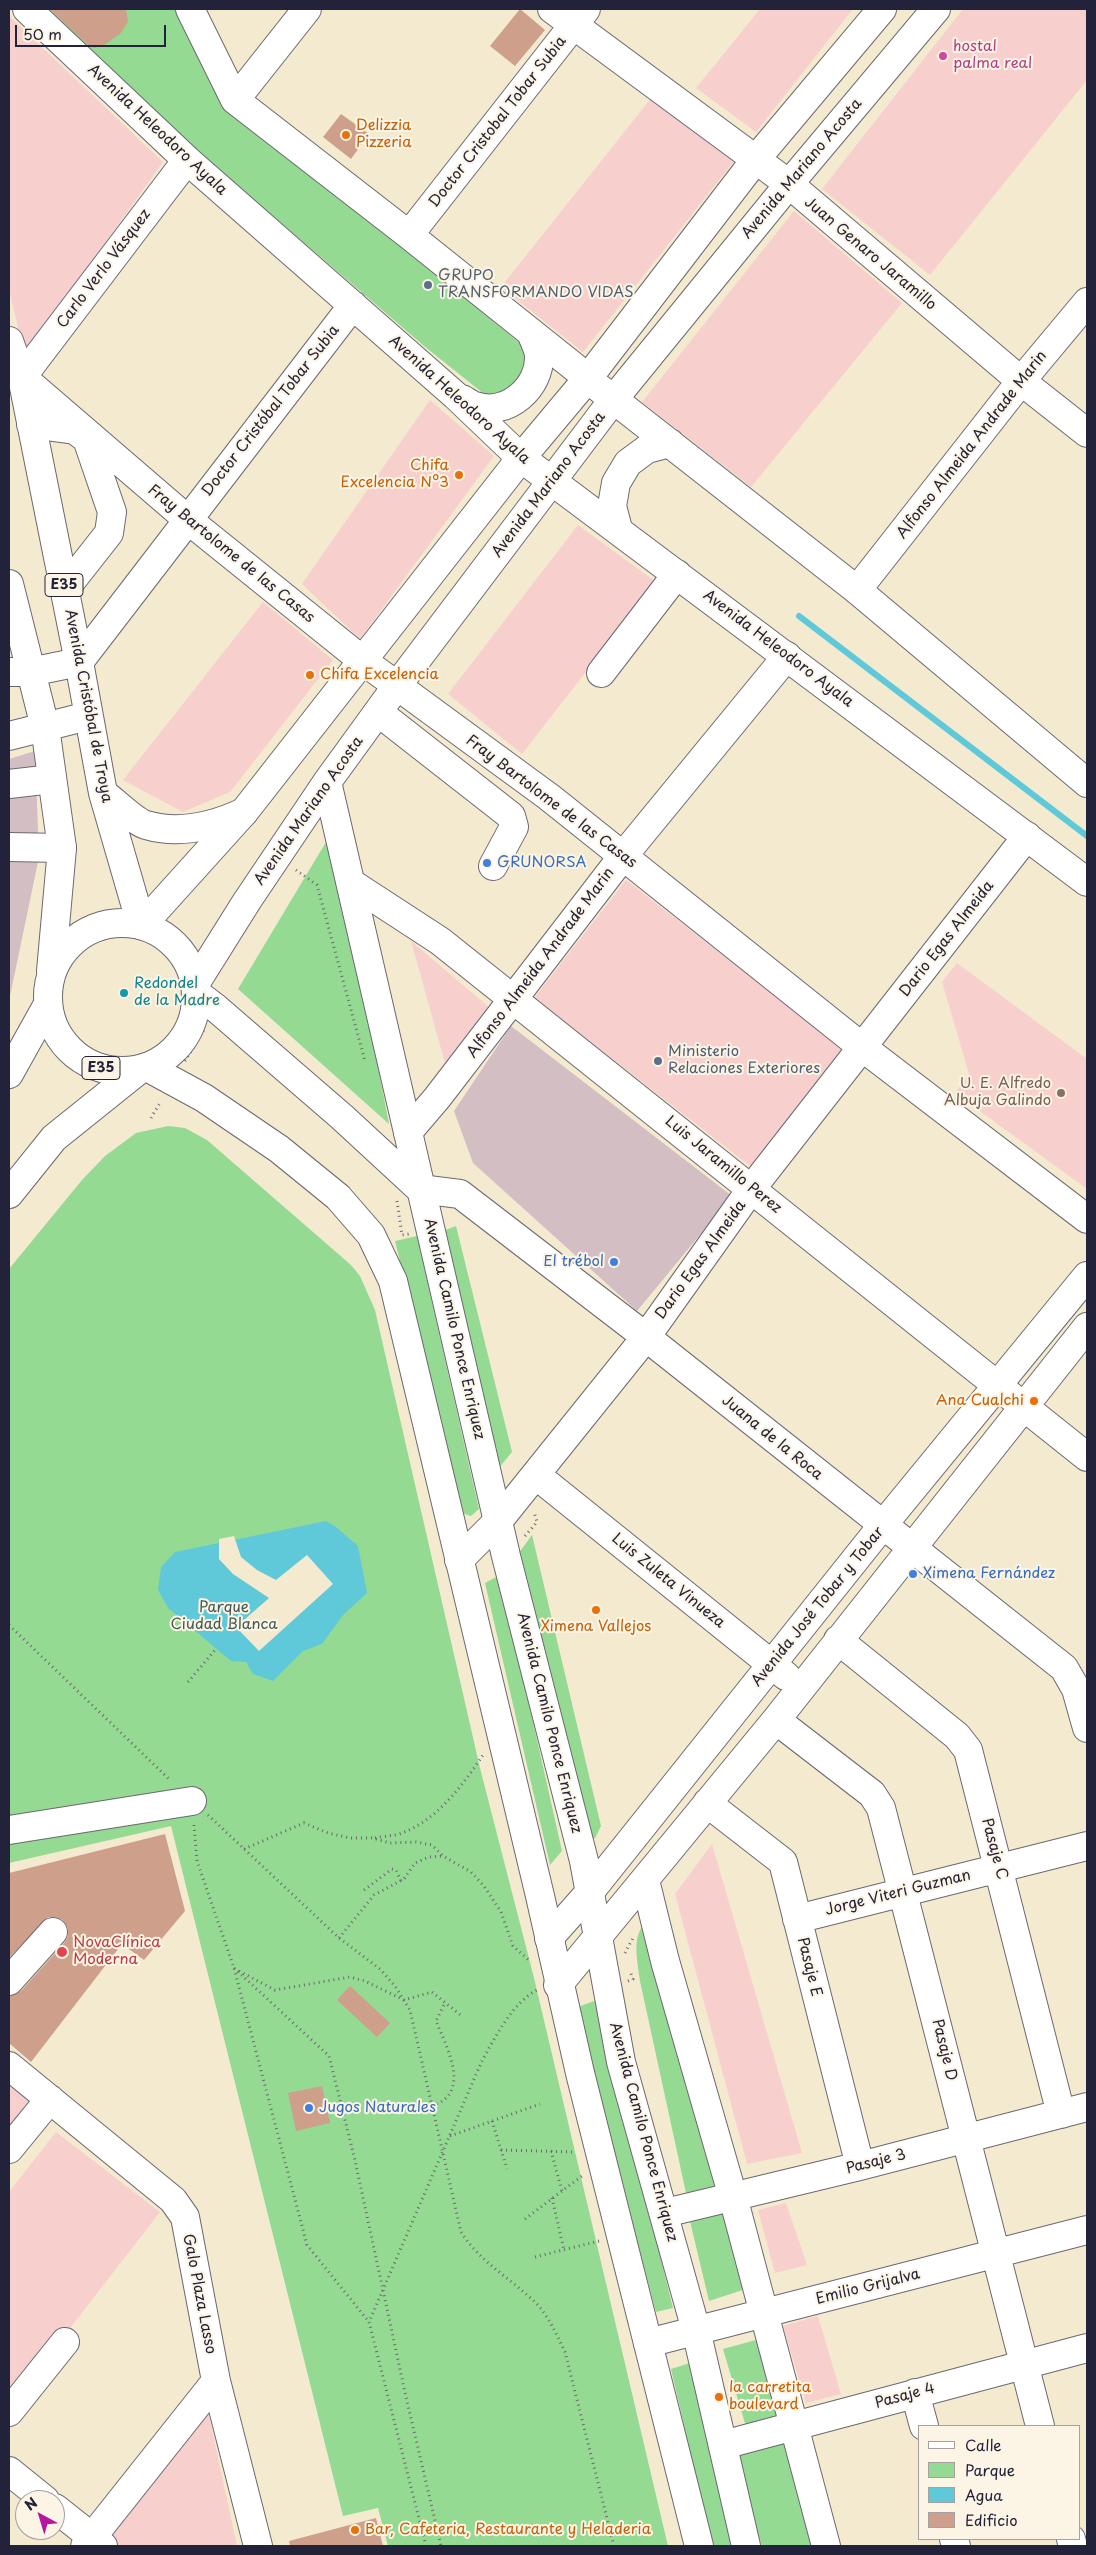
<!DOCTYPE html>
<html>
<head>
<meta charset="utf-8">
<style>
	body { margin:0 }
	#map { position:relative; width:1096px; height:2555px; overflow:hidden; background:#f4ead0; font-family:"Playpen Sans",sans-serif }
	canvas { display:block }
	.frame { position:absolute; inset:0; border:10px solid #22223b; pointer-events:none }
	.legend { position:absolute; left:918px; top:2425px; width:162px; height:115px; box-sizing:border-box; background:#fcf5e5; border:1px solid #a5a1a1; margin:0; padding:6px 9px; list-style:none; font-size:15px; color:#22223b }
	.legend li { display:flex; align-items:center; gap:10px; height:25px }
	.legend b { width:25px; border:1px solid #a5a1a1 }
	.north { position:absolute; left:15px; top:2490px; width:50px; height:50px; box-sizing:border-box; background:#fcf5e5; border:1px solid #a5a1a1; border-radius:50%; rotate:321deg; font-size:14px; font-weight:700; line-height:20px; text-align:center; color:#22223b }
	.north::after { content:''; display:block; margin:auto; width:18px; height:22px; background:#b5179e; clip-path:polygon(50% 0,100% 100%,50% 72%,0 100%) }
	.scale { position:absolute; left:15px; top:25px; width:151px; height:22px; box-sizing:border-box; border:2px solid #22223b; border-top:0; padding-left:6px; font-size:15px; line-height:18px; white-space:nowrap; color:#22223b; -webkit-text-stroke:4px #fcf5e5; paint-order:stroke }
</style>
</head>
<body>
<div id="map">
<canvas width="1096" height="2555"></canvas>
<div class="frame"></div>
<ul class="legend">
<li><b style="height:6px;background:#fff"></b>Calle</li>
<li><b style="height:14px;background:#95da93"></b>Parque</li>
<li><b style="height:14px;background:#5fc9d9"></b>Agua</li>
<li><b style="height:14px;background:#ce9f8b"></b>Edificio</li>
</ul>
<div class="north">N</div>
<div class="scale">50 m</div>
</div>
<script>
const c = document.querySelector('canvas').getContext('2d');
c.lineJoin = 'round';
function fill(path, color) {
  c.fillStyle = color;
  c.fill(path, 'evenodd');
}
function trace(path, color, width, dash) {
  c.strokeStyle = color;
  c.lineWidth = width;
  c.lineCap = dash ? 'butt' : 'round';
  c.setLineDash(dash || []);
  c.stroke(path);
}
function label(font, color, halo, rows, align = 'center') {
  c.font = font + ' "Playpen Sans",sans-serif';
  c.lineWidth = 4;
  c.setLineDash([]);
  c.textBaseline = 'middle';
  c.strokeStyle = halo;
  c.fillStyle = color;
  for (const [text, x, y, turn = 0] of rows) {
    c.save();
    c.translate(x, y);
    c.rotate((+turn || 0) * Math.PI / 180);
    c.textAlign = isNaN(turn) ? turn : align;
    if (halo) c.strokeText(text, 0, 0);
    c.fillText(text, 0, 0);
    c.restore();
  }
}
fill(new Path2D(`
	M760,9H853L756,132L696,88Z
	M963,9H1087V80L930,275L822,189Z
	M9,16L163,162L25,355L9,290Z
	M652,97L735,160L583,352L501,287Z
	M794,211L902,303L751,487L642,402Z
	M430,400L494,456L360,639L302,584Z
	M578,525L656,582L522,754L448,694Z
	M263,602L333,660L230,792L183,812L123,780Z
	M626,880L846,1051L754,1169L534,998Z
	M411,941L490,1008L448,1074Z
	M957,963L1087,1059V1189L955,1093L969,1074L942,982Z
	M712,1844L802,2153L747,2164L675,1894Z
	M9,2078L37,2100L9,2135Z
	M56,2132L160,2212L9,2407V2192Z
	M786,2203L807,2265L775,2273L758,2210Z
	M818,2316L841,2394L806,2403L783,2326Z
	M208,2411L237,2546H101Z`), '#f7d0cd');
fill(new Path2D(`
	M35,751L39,857L9,1001V759Z
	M511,1026L732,1196L637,1311L473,1163L454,1111Z`), '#d2bec3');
fill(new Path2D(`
	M41,9H184L226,103L527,349L531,360L514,397L484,394L424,346L200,153Z
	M326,842L337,853L389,1124L238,989Z
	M168,1126L185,1128L207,1140L351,1265L360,1276L375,1310L480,1768L534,1978L668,2546H388L378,2508L343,2516L171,1826L9,1863V1269L82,1180L105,1156L136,1133Z
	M456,1226L512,1452L498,1469L443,1231Z
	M417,1236L479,1509L471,1516L462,1513L395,1241Z
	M532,1535L601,1826L595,1838L585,1840L518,1554Z
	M500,1575L562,1851L550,1865L485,1583Z
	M664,1902L736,2183L686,2193L640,1981C634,1938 632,1932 664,1902Z
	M597,2000L673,2308L656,2312L575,2008Z
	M744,2204L764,2283L709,2301L689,2217Z
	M763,2338L784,2420L747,2430L723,2349Z
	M690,2363L732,2546H712L671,2369Z
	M788,2436L818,2546H762L733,2454Z`), '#95da93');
fill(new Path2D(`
	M326,1521L336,1527L358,1546L367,1593L343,1615L322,1644L303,1651L273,1681L253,1674L246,1662L231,1661L168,1608L158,1590L161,1567L175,1552Z`), '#5fc9d9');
fill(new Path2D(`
	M234,1536L241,1557L257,1570L276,1580L307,1555L333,1584L259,1651L236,1627L269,1598L233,1574L219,1559V1539Z`), '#f4ead0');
trace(new Path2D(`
	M799,616L1087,836`), '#5fc9d9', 6);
fill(new Path2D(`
	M50,9H126L128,22L121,33L106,44L95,48L89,46Z
	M520,9L545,30L515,66L490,46Z
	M341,114L369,134L351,159L323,137Z
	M165,1834L185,1911L144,1960L122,1944L31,2062L9,2043V1996L21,1991L65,1942L68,1936V1928L63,1920L56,1917H48L9,1958V1873Z
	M350,1986L390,2023L377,2037L337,2000Z
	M322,2086L330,2123L296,2131L288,2093Z
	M376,2518L383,2546H290L289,2541Z`), '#ce9f8b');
const minor = new Path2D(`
	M27,9L187,160L456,396L521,458
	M190,9L235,100L409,235L588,378
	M552,9L789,184L1021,381L1087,433
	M235,100L307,9
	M187,160L22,377L187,519L362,660L549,797L862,1047L1087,1219
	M409,235L586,9
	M462,399C466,401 471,405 475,406C507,417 541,387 539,355C538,348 534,340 531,333
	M31,424L75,430L87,439L112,512L109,533L65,589
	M857,590L1021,381L1087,302
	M9,672H30L79,662L353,305
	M601,673L677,574
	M378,712L511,816L514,827L493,866
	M9,736L88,716
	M9,784L52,779
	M9,847L62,848
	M351,883L440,941L1087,1457
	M408,1132L437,1098L623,856L787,656
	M420,1189L460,1194L646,1337L1064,1668L1076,1689L1087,1728
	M536,1475L786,1676
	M459,1560L499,1520L646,1337L752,1188L1027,836
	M838,1640L957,1736L968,1750L1061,2114
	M776,1720L872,1794L881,1808L1040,2426
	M707,1803L783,1862L860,2166
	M9,1830L192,1801
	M645,1880L665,1961L733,2197L826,2546
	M797,1919L1087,1846
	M549,1938L589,1893L882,1526L1087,1276
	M9,1981L53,1932
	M558,1985L776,1720L1087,1327
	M9,2066L173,2200L185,2217L216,2381L258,2546
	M9,2149L50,2099
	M665,2213L860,2166L1087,2107
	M648,2343L1087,2230
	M915,2393L924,2426
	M9,2412L65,2342
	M723,2445L1087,2348
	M9,2471L45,2500
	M55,2508L103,2546
	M954,2539L956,2546
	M1071,2539L1073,2546
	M85,2546L216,2381`);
const major = new Path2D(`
	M599,388L857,590L1087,783
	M521,458L1087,882
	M618,529L612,506L616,483L628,463L647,449L670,443
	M327,782L506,1556L584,1861L621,2062L696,2330L746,2546
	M143,924L244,812L521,458L588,378L756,159L882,9
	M195,984L247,901L327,782L396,687L613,400L789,184L936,9
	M196,993L217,1009L342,1117L420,1189
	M147,1067L204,1098L279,1149L338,1197L371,1235L393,1281L540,1896L580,2073L699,2546`);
const highway = new Path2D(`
	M9,341L22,377L79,662L103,793L141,924
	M9,584L45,727L62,848L51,971
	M103,793C114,801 135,822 146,825C180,835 214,826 244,812
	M48 997a74 74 0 1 1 148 0a74 74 0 1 1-148 0Z
	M9,1074L48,1004
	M9,1194L54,1138L140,1069`);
trace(minor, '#6c686f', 30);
trace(major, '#6c686f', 30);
trace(highway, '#6c686f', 30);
trace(new Path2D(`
	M296,870L317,885L365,1061
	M185,1061L205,1028
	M151,1118L161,1101
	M397,1201L402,1235L409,1234
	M525,1536L537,1522L534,1512
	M9,1625L170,1780
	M188,1682L215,1650
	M208,1815L339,1938L380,1969L395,1986L410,2010L461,2232C480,2262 510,2278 536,2303C549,2317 557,2335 565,2352L614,2546
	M194,1825L197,1861L234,1968L307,2245L369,2322
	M375,1838C384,1836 394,1836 402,1833C437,1820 463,1785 483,1755
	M244,1849L304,1823L328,1833L350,1838H372L390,1843L416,1842L432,1845L443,1856L471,1872L484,1886L501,1912L513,1946L531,1962
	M364,1890L392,1869L396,1870L401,1881
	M339,1938L374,1895L404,1879L415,1863L429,1857L442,1856
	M625,1953L634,1936
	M234,1968L329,2056L354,2156L406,2397L441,2546
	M239,1971L275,1990L350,1977L365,1981L404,2000L432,1992L463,2017
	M628,1981L633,1979L630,1971
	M432,2106C472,2093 447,2048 436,2021L445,2003
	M492,2121L507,2169
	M450,2136L540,2104
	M501,2150L575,2152
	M551,2151L562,2191
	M552,2198L564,2250
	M525,2219L582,2176
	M535,2257L599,2241
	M426,2546L369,2322L481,2063C494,2039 512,2003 537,1990`), '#6c686f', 3, [1, 4]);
trace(minor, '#fff', 28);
trace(major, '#fff', 28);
trace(highway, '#fff', 28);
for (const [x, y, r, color] of [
	[943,56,5,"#d1479c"],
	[346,135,5,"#e8710a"],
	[428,285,5,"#5c6f8a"],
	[459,475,5,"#e8710a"],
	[310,675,5,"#e8710a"],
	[487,863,5,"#3f7fe0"],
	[124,993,5,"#0f9aa8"],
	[658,1061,5,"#5c6f8a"],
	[1061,1093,5,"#8d6e63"],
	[614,1262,5,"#3f7fe0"],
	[1034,1401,5,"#e8710a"],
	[913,1574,5,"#3f7fe0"],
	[596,1610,5,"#e8710a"],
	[62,1952,6,"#e0444e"],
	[309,2108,5,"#3f7fe0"],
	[719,2397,5,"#e8710a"],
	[355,2530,5,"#e8710a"]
]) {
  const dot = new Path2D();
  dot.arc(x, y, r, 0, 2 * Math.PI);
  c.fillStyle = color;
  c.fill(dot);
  trace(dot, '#fcf5e5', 2);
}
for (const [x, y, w] of [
	[64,585,38],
	[101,1068,38]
]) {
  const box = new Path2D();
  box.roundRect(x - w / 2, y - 11.5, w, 23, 4);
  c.fillStyle = '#fcf5e5';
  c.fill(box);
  trace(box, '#22223b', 1);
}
label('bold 14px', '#22223b', null, [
	["E35",64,585],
	["E35",101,1068]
]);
label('15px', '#b23c85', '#fcf5e5', [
	["hostal",953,47],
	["palma real",953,64]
], 'left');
label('15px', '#22223b', '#fcf5e5', [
	["Doctor Cristobal Tobar Subia",498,122,-52],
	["Avenida Heleodoro Ayala",157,130,43],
	["Avenida Mariano Acosta",802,169,-50],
	["Juan Genaro Jaramillo",870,254,40],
	["Carlo Verlo Vásquez",104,269,-53],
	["Avenida Heleodoro Ayala",459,400,42],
	["Doctor Cristóbal Tobar Subia",271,411,-52],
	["Alfonso Almeida Andrade Marin",972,445,-52],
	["Avenida Mariano Acosta",549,485,-53],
	["Fray Bartolome de las Casas",231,554,39],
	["Avenida Heleodoro Ayala",778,649,37],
	["Avenida Cristóbal de Troya",88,706,79],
	["Fray Bartolome de las Casas",551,802,37],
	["Avenida Mariano Acosta",309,811,-55],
	["Dario Egas Almeida",947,939,-52],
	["Alfonso Almeida Andrade Marin",541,963,-53],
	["Luis Jaramillo Perez",723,1165,39],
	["Dario Egas Almeida",701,1260,-54],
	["Avenida Camilo Ponce Enriquez",454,1329,77],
	["Juana de la Roca",772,1438,39],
	["Luis Zuleta Vinueza",668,1581,39],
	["Avenida José Tobar y Tobar",818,1607,-51],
	["Avenida Camilo Ponce Enriquez",549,1723,76],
	["Pasaje C",994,1849,75],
	["Jorge Viteri Guzman",898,1893,-14],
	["Pasaje E",809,1967,76],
	["Pasaje D",944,2050,76],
	["Avenida Camilo Ponce Enriquez",643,2132,75],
	["Pasaje 3",876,2162,-14],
	["Emilio Grijalva",868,2287,-14],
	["Galo Plaza Lasso",199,2294,79],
	["Pasaje 4",905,2396,-15]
]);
label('15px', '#c56008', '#fcf5e5', [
	["Delizzia",356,126],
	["Pizzeria",356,143],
	["Chifa",449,466,"right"],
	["Excelencia Nº3",449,483,"right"],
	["Chifa Excelencia",320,675],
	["Ana Cualchi",1024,1401,"right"],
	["Ximena Vallejos",596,1627,"center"],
	["la carretita",729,2388],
	["boulevard",729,2405],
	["Bar, Cafeteria, Restaurante y Heladeria",365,2530]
], 'left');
label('15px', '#4e5e75', '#fcf5e5', [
	["GRUPO",438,276],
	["TRANSFORMANDO VIDAS",438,293],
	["Ministerio",668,1052],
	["Relaciones Exteriores",668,1069]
], 'left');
label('15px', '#366cbe', '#fcf5e5', [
	["GRUNORSA",497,863],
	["El trébol",604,1262,"right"],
	["Ximena Fernández",923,1574],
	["Jugos Naturales",319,2108]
], 'left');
label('15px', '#0d838f', '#fcf5e5', [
	["Redondel",134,984],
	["de la Madre",134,1001]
], 'left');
label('15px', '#785e54', '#fcf5e5', [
	["U. E. Alfredo",1051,1084],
	["Albuja Galindo",1051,1101]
], 'right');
label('15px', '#445955', '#fcf5e5', [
	["Parque",224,1608],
	["Ciudad Blanca",224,1625]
]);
label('15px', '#be3a42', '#fcf5e5', [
	["NovaClínica",73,1943],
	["Moderna",73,1960]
], 'left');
</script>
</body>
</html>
